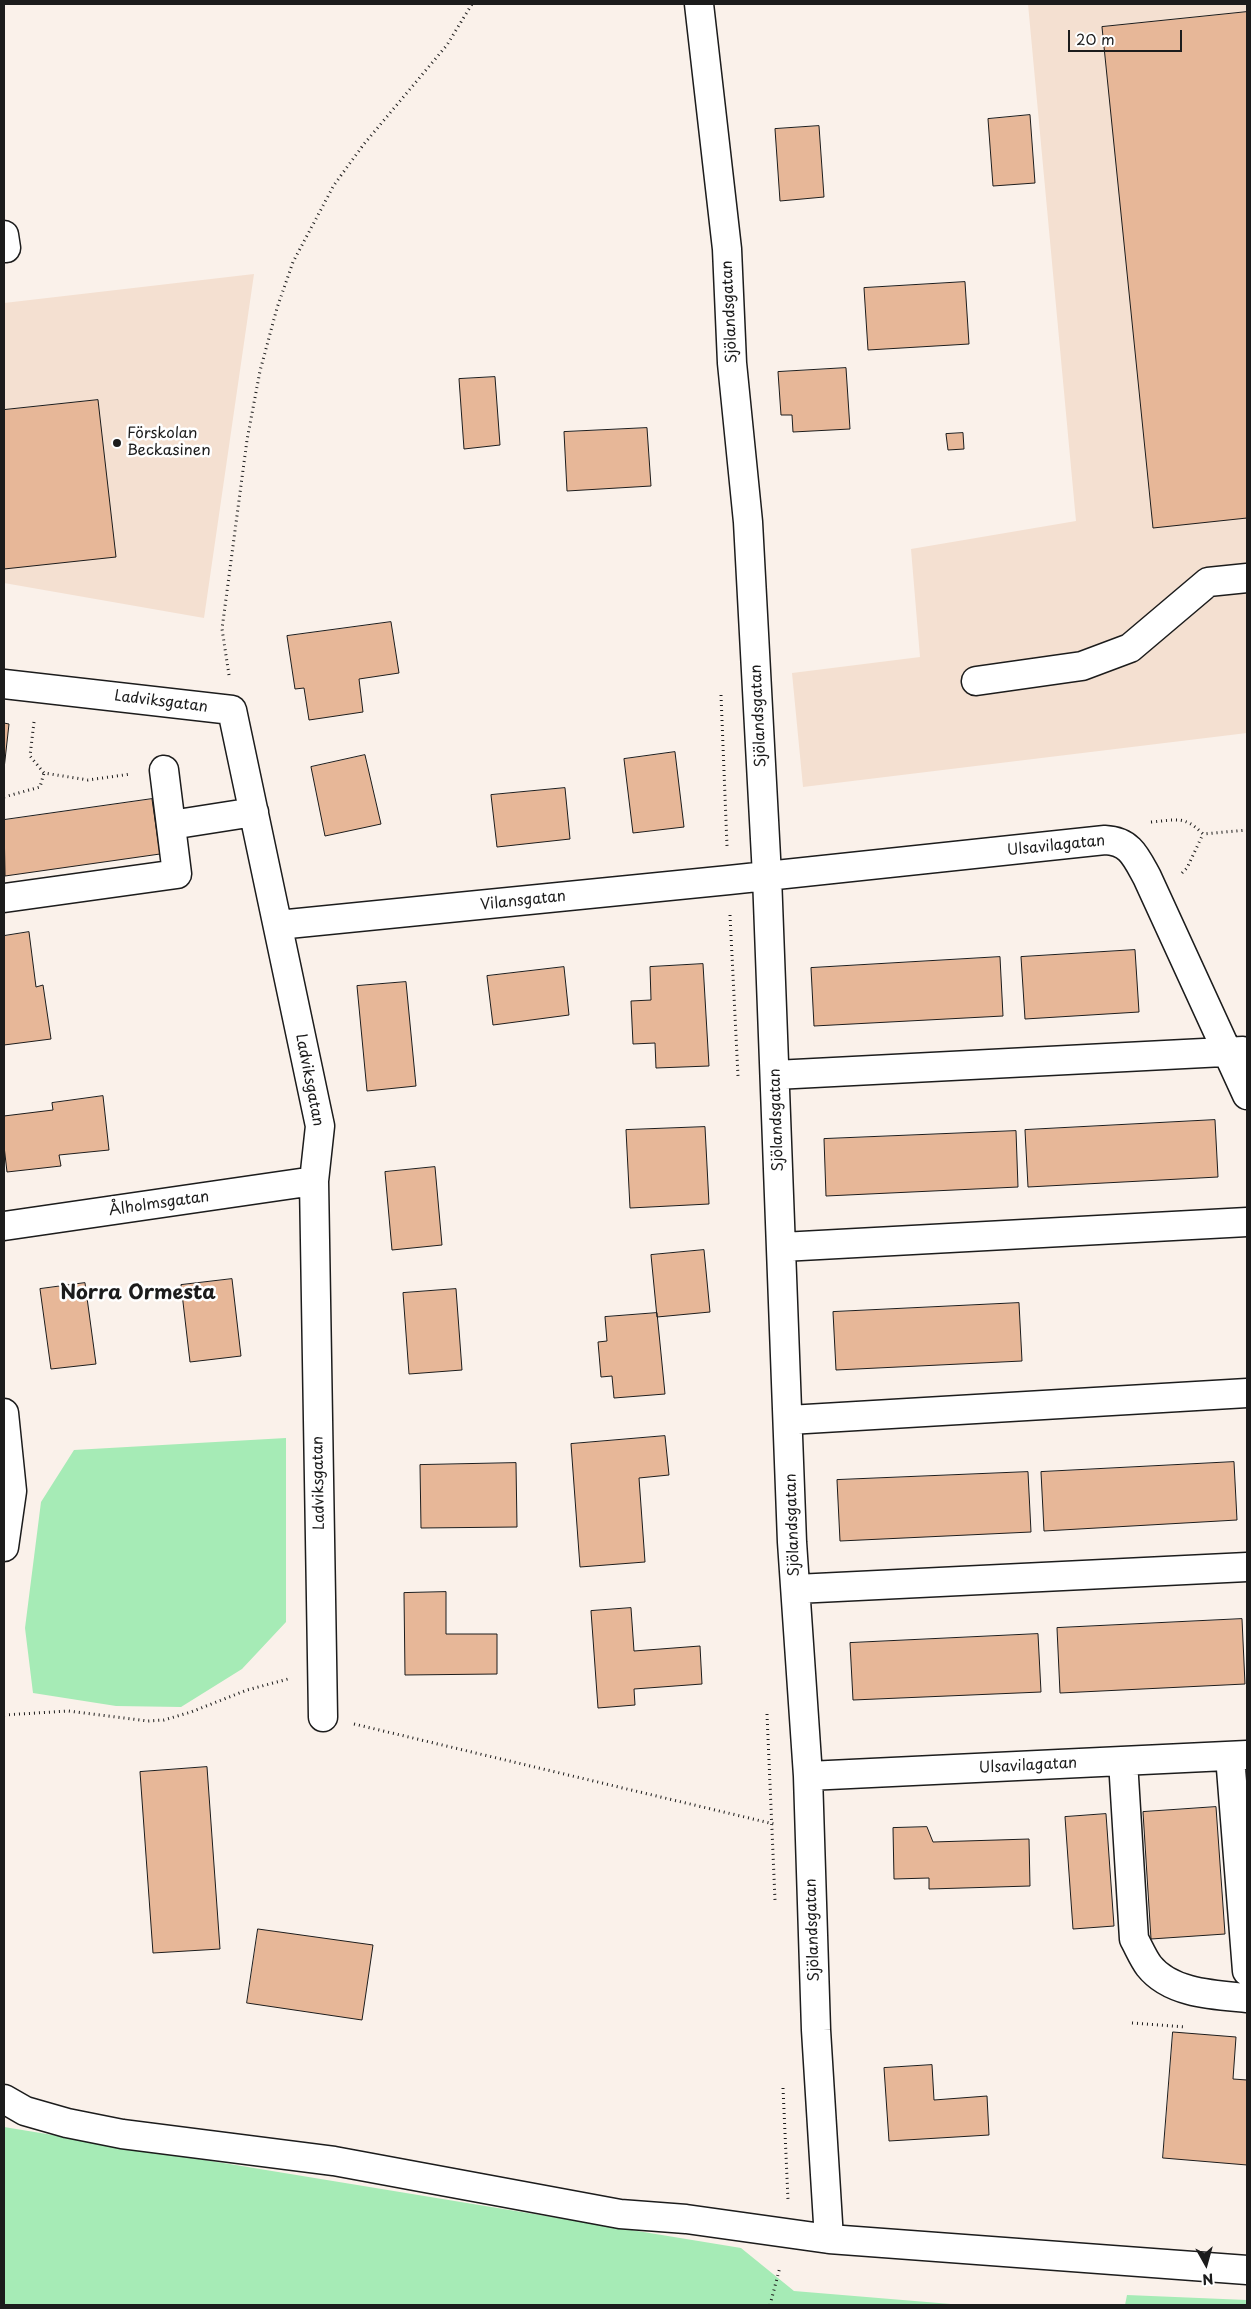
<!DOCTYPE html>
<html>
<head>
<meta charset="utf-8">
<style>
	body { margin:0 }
	#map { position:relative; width:1251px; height:2309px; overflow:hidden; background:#faf1ea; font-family:"Playpen Sans",sans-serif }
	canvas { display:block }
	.frame { position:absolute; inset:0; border:5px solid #1c1c1c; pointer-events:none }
	.north { position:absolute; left:1181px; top:2239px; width:50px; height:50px; -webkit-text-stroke:4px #fff; paint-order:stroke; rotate:173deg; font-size:14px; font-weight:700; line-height:20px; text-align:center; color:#1c1c1c }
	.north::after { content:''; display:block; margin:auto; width:18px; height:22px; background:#1c1c1c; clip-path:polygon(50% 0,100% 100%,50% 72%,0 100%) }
	.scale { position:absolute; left:1068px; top:30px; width:114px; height:22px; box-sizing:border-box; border:2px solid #1c1c1c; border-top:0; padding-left:6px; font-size:15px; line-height:18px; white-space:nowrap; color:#1c1c1c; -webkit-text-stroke:4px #fff; paint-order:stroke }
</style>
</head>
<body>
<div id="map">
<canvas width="1251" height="2309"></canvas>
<div class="frame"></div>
<div class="north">N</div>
<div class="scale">20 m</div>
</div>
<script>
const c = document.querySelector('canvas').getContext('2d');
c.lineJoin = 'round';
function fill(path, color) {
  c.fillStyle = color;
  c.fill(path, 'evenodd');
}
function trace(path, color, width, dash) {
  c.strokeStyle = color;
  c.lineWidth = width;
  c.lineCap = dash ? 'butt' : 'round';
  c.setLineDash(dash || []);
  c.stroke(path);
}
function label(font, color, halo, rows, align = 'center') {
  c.font = font + ' "Playpen Sans",sans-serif';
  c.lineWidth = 5;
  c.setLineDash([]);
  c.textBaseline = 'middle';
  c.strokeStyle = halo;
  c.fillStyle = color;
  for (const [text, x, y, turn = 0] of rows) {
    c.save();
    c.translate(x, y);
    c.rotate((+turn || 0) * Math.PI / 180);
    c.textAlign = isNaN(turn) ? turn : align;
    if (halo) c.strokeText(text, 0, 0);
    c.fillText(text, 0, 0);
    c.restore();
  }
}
fill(new Path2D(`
	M1028,4H1247V733L803,787L792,673L920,657L911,549L1076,521Z
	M254,274L204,618L4,583V303Z`), '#f4e0d1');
fill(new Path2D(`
	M286,1438V1622L242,1669L181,1707L116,1706L33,1693L25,1628L41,1502L74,1450Z
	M4,2127L741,2248L794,2291L963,2305H4Z
	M1127,2295L1247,2300V2305H1125Z`), '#a6ebb6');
const building = new Path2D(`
	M1247,12V518L1153,528L1102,27Z
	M1030,115L1035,183L993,186L988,119Z
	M819,126L824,197L780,201L775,129Z
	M965,282L969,344L868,350L864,288Z
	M846,368L850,429L793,432L792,415H781L778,372Z
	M495,377L500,445L464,449L459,379Z
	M98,400L116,557L4,569V410Z
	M647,428L651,486L567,491L564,432Z
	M963,433L964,449L948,450L946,434Z
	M391,622L399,673L359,679L363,712L309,720L304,688L295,689L287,636Z
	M4,723L9,724L4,769Z
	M675,752L684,827L633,833L624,759Z
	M365,755L381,824L325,836L311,767Z
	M565,788L570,839L497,847L491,795Z
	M152,799L160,854L5,876L4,820Z
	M29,932L36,987L43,985L51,1039L4,1045V936Z
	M1135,950L1139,1012L1025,1019L1021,957Z
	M1000,957L1003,1016L814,1026L811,968Z
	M703,964L709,1066L656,1068L655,1043L633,1044L631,1001L651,1000L650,967Z
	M564,967L569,1015L493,1025L487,976Z
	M406,982L416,1086L367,1091L357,986Z
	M103,1096L109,1150L59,1155L61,1166L7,1172L4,1146V1116L53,1110L52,1103Z
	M1215,1120L1218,1177L1028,1187L1025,1130Z
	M705,1127L709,1204L630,1208L626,1130Z
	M1016,1131L1018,1187L826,1196L824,1139Z
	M435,1167L442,1245L392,1250L385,1172Z
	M704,1250L710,1312L657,1317L651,1255Z
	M232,1279L241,1356L190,1362L181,1285Z
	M85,1283L96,1364L51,1369L40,1289Z
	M456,1289L462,1370L409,1374L403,1293Z
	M1019,1303L1022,1361L836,1370L833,1312Z
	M657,1313L665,1394L614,1398L612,1376L601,1377L598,1342L607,1341L605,1317Z
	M665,1436L669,1475L639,1478L645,1562L580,1567L571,1444Z
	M1234,1462L1237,1520L1044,1531L1041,1472Z
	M516,1463L517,1527L421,1528L420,1465Z
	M1028,1472L1031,1532L840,1541L837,1480Z
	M446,1592V1634H497V1674L405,1675L404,1593Z
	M631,1608L634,1651L700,1646L702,1684L634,1689L635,1705L598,1708L591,1611Z
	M1242,1619L1245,1684L1060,1693L1057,1628Z
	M1038,1634L1041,1692L853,1700L850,1643Z
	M207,1767L220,1949L153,1953L140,1772Z
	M1216,1807L1225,1934L1151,1939L1143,1812Z
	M1106,1814L1114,1926L1073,1929L1065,1817Z
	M927,1827L933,1842L1029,1839L1030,1886L929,1889V1878L894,1879L893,1828Z
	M258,1929L373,1945L362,2020L247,2003Z
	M1173,2032L1236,2037L1233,2079L1247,2080V2165L1163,2158Z
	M932,2065L934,2100L987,2096L989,2135L889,2141L884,2068Z`);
fill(building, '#e7b798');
trace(building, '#1c1c1c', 1);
const minor = new Path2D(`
	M699,4L727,249L732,363L748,522L767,876L792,1542L808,1776L816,2030L829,2239
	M4,235L6,248H4
	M976,681L1082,666L1130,648L1208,582L1247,578
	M4,684L232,710L320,1126L314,1181L323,1717
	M171,825L254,812
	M4,898L177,874L164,770
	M278,925L729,880L1105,840C1130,841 1136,857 1147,877L1247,1095
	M775,1075L1243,1051
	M4,1226L314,1181
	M782,1247L1247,1222
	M4,1413L12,1491L4,1547
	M789,1420L1247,1393
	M796,1589L1247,1567
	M1230,1756L1247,1971
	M1123,1761L1134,1939C1139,1948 1143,1958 1149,1966C1171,1994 1216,1995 1247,1998
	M808,1776L1247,1755
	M4,2099L25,2111L67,2123L122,2134L334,2161L620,2214L686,2219L829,2239L1247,2270`);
trace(minor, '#1c1c1c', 31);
trace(new Path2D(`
	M229,675L222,629L247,440L260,371L277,308L293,262L334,185L364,144L447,45L472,4
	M721,695L727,846
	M34,722L30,756L44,773L88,780L131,774
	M4,797L40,787L44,773
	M1151,822C1177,820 1184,815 1203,834L1247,830
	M1182,873L1187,868L1203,834
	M730,915L738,1076
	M767,1714L775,1900
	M4,1715L68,1711L148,1721L164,1720L191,1712L247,1690L288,1679
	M354,1724L774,1824
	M1132,2023L1186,2027
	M783,2088L788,2200
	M770,2305L780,2267`), '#1c1c1c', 3, [1, 4]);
trace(minor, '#fff', 28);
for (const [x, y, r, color] of [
	[117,443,5,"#1c1c1c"]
]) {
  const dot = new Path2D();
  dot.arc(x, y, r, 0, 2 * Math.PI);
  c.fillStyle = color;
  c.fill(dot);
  trace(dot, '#fff', 2);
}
label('15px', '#1c1c1c', '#fff', [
	["Sjölandsgatan",730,312,-93],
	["Ladviksgatan",161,702,7],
	["Sjölandsgatan",759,716,-93],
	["Ulsavilagatan",1056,846,-6],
	["Vilansgatan",523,901,-6],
	["Ladviksgatan",309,1080,79],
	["Sjölandsgatan",777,1120,-92],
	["Ålholmsgatan",159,1204,-8],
	["Ladviksgatan",319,1483,-91],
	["Sjölandsgatan",793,1525,-92],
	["Ulsavilagatan",1028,1766,-3],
	["Sjölandsgatan",813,1930,-92]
]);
label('15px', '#1c1c1c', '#fff', [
	["Förskolan",127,434],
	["Beckasinen",127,451]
], 'left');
label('bold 20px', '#1c1c1c', '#fff', [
	["Norra Ormesta",138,1293]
]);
</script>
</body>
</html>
